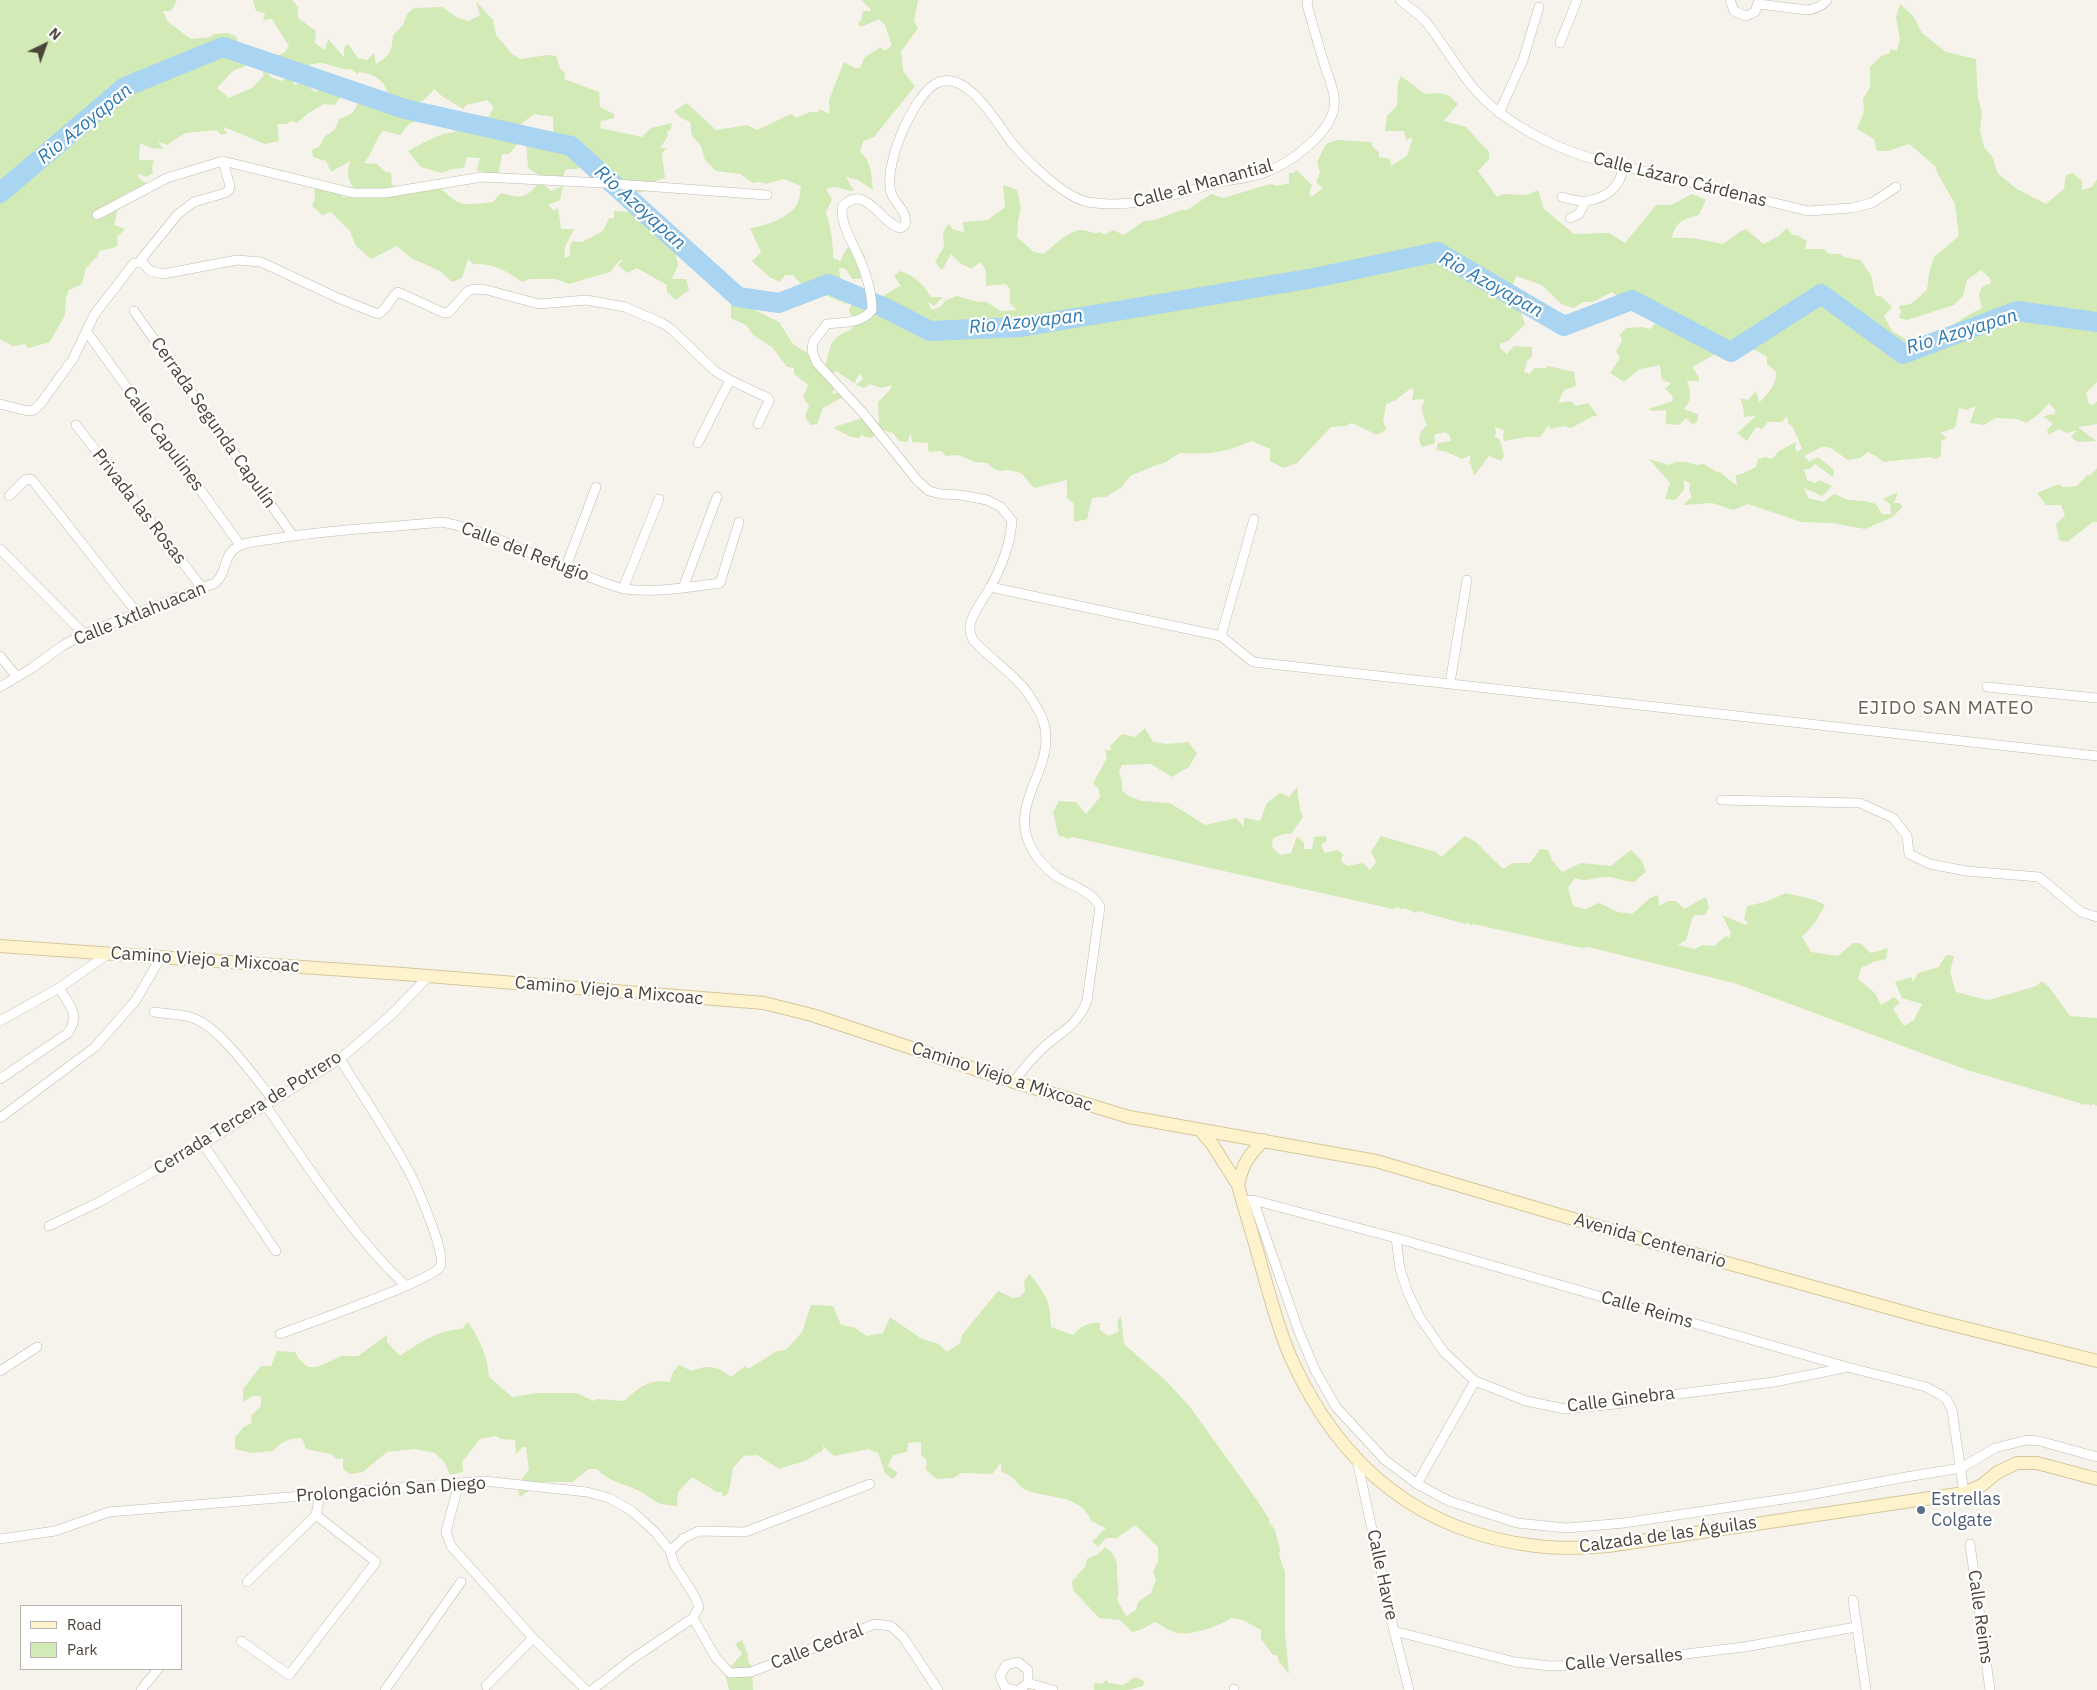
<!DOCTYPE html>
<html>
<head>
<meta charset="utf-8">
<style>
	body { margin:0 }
	#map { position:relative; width:2097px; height:1690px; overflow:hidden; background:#f6f3ec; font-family:"IBM Plex Sans",sans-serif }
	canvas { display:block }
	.legend { position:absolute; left:20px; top:1605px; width:162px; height:65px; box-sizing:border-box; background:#fff; border:1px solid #b7b4b0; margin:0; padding:6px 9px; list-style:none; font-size:15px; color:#4b4439 }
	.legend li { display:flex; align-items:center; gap:10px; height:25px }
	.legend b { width:25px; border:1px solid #b7b4b0 }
	.north { position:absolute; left:20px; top:20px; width:50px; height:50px; -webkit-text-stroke:4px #fff; paint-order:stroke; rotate:42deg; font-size:14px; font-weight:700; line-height:20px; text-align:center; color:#4b4439 }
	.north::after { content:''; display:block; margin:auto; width:18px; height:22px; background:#4b4439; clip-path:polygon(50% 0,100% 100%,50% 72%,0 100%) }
</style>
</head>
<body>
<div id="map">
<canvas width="2097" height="1690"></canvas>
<ul class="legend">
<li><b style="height:6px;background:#fff3cd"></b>Road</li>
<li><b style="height:14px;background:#d2eab5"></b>Park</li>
</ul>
<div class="north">N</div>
</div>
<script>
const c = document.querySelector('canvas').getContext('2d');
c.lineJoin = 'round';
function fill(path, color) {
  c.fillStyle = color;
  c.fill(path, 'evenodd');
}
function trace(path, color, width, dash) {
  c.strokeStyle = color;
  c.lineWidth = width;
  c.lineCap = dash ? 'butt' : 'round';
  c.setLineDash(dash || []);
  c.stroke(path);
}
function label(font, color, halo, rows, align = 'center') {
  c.font = font + ' "IBM Plex Sans",sans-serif';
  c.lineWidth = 4.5;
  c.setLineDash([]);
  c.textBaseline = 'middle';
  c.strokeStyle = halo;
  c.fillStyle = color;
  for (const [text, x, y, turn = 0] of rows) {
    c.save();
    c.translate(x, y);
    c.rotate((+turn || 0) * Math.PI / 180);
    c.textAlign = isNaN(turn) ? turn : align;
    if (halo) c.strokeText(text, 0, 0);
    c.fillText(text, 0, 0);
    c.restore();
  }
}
fill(new Path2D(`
	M0,0H177L171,11H163L168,22L191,39L211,37L213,34L227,33L236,36L238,44L245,45L248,57L244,67L234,70L217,88L229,98L252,88L263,76V68L271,77L281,81L287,78L267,68L273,57L284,53L289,46L272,19L263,20L265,13L256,11L253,0H292L298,7V18L316,31L315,43L325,50L328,39L344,57V48L348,44L358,58L367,60L374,53L376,64C391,55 392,50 393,35L403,25L407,14L414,8L442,7L458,18L469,21L480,15L476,1L493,20L496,35L512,54L520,59L548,55L556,56L561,70L565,73L564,79L599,92L600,107L614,114V118L601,121L600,128L642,137L651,128L672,123L671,129L667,132L668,136L660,148H666L662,154L665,178L658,180L644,192L628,193L618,191L588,162L577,169H566L561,182L547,180L528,168L526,142L554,141L553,117L534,114L517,127L518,144L509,154H502L499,172L490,175L477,170L480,158L467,157L464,168L452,169L442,173L421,167L408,151C422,144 438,133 455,132L457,126L451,121L478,120L489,116L494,107L487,100L466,105L463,109L443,97L434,89L424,100L417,103L430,115L409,124L400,135L383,131C374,141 374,151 364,163L377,164L384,171L391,173L392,185L406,194L426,186L437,185C463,209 460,205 493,202L501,193C521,198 524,200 539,183L544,185L551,191L563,186L560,200L548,205L554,211L558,207L561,229H574L565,247L564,258L570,256V245L573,241L582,242L603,231L609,218H614V211L631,212L640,221L667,236L673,245L678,265L672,279H686L689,290L676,300L667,292V285L637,268L627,273L618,265L623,260H620L610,272L569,284L556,279H530L522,282C507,271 493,263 473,264L468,259L462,278L452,282L440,271L411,258L397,246L371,259L356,246L350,231L331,212L322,215L312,206L315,199L314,182L325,181L343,197H357C352,179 344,182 350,161L331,172L326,161L313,157L312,150L320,146L325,136C333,132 337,128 339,119C355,113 357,111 359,94L374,101L388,95C385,80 374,74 359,72L358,74L350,69C338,71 326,60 313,64C306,66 298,72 291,75L294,85L305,82L314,92L338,83L343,93L335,105L324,104L310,112L297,123L292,121L286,124H277L279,141L265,144L224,127V130L228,133L221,135L217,130L185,133L167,145L158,142L164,149L151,148L140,143L139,160H154L152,166L153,173L146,177L137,173L139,178L146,183C135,191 124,192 114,201L118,208L114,225L125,229L117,237L118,244L116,247L99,251L97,257L86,268L82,284L69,290L66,298L65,315L50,342L28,348L25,344L13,346L0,339Z
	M861,0H918L914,21L918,28L901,52L903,71L915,86L874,137L863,141L860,152C872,162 871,174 873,190L858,180L846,177L854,191C844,191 836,184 826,189L832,199L826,213C830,221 834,248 833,258L840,261L847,248L857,246L865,257L862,262L866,267L860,279H852L846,269L839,268L842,295L853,289C877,312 879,294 901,286L894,276L900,271C914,275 923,284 931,297H943L934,306L928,302L932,310L940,307L946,300L957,296L978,302L985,301L1001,311L1017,310L1010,303V290L1006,284L986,286V271L981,262L971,269L960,263L951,254L942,270L935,262L944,247L943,233L948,224L954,230L964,232L963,222L988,220L1005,207L1003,185L1017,190L1021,208L1018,221L1017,237L1034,252L1044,254C1052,246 1069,231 1081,230C1089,230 1093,235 1101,232L1104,235L1113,230L1124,235L1144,221L1155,220L1181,210H1187L1211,194L1223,198L1270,184L1277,186L1289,183V173H1294L1296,170L1312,185L1309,193L1311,197L1323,188L1316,182L1320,173L1317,162L1326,144L1337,140L1371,142L1373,147L1379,152V157L1390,159L1391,166L1407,156L1413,137L1406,140L1404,131H1385L1387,116L1397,106L1398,83L1401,76L1425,94L1439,93L1450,96L1458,104L1444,121L1466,127L1489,152V159L1478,171L1497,197L1504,194L1527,195L1538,190L1544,209L1574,234L1609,233L1625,243L1656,205H1671L1692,194L1706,200L1699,215C1683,219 1676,221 1672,238C1692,237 1704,240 1723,244L1741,231L1746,229L1763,244L1779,236L1786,228L1793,235H1797L1807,241L1805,249H1824L1829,254H1840L1844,257L1860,260L1871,275L1875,295L1882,297L1892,307L1884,316L1892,331L1917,346L1925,339L1922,352L1938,342L1935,334C1952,328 1965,315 1982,308L1979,295L1982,287L1991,283L1990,278L1981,270L1967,280L1963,296L1954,305L1907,320L1899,318L1901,312L1899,306L1911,304L1927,290L1929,273L1934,257L1959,236L1955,204L1939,176L1935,166L1909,144L1888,151H1877L1874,139L1857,129L1864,112L1863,99L1870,87V67L1881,56L1890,53V49L1897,51L1900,40L1896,17L1900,4L1913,16L1922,33L1946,52L1976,59L1978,99L1982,112L1980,131L1984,147L1993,158L1998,174L2017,189L2046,204L2064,189L2066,175L2073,173L2082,181V190L2092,187L2097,179V382L2086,393L2089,404L2094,405L2097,401V424L2078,427L2096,441L2078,442L2071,437L2077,430L2067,433L2058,429L2049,435L2047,430L2053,424L2043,416L2055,414V410L2049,403L2039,414L2026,423L2017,419L1995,418L1984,425L1970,423L1976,406L1966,410L1959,408L1955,428L1940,433L1947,438L1941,441V456L1935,459L1930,457L1883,462L1876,456L1868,452L1860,458L1848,460C1824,443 1829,443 1804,456L1809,462L1818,457L1834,470L1833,477L1815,464L1810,469H1804L1807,480L1815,483L1820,480L1832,486L1822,496L1804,488L1808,498L1824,502L1834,494L1848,500L1864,501L1876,504L1882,514H1891L1890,504L1883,499L1898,492L1894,503H1899L1903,506L1893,517L1865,529L1832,523L1801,522L1748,504L1733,510L1712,503L1683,505L1692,497L1689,489L1691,484L1684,480V490L1675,500L1665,499L1670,483L1649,459L1669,465L1676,462H1686L1697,465L1704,464L1717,472H1720L1737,486L1736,475L1742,474L1756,467L1758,459L1765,457L1772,459L1779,451L1796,442L1795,449L1798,452L1802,448L1792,426L1788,423L1787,416L1782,422H1768L1762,429L1756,427L1747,441L1737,433L1756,416L1744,417L1743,406L1740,398L1748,400L1756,391L1759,403C1767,394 1777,385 1776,372L1767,364V357L1738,340L1735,350L1717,345L1716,354L1692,367L1699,377V381H1687C1691,393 1693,399 1684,409L1698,414V420L1693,425L1686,418L1679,425L1666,424V410L1653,411L1648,409L1673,401L1672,395L1665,389L1671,383L1662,380L1660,365L1640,369L1624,382L1610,373L1620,358L1616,351L1622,341L1620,335L1626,328L1643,327L1650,329L1669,308L1662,311L1655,307C1637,312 1627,302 1612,292L1593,302H1583L1574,308L1561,304L1542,285L1516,276L1514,283L1509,289L1522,304L1524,309L1521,313L1525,324L1508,341L1500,344V348L1507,354L1514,346L1532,347V356L1527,361L1524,372L1530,374L1534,368H1546L1548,366L1574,372L1576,386L1564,390L1558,403L1571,401L1576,406L1588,403L1598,416H1593L1571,428L1564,426L1550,429L1549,425L1540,437H1527L1504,441L1503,436L1504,430L1495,427L1496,433L1494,436L1500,440L1504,456L1501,461L1489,456L1474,476L1471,465L1469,463L1471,455L1462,459L1447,452L1436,450L1438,443L1451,441L1450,436L1446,432L1434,435L1435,443L1422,447C1417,437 1419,433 1427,425C1423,419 1424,413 1421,408L1424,402L1423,399L1412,400L1414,390L1411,388L1396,400L1386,404L1383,422L1387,429L1377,435L1352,423L1345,426L1331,427L1297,463L1283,468L1270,461V449L1252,441C1227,452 1206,455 1180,453L1164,463L1154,466L1130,476L1122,487L1106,497L1092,498L1087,519L1074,522V504L1067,498V480L1034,488L1021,473L1008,470L1000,471L994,469L987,463L975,462L958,455L946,456L941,451L930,452L928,450V443L912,442L911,433L907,442L899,441L893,433L880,429L872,438L865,437L862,434L859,438L851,437L833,428C844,423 854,422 866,416L870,422L879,423L878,402L890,390L892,385L881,388L870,384L864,388L856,385L863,379L860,373L854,383L836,371L833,373L835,376L831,379L835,387L832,394L845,392V396L823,408L817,424L810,425L805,416L809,406L803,397L808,385L794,374V368L787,367L772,347L753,335L746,325L731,318V304H743L779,322L793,344L807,353L823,371C832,352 825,338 851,330L855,323L849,311L853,300L846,304L802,285L793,275H785L780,282L769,277L752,261L761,252L750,228C766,226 791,218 798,202C800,197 800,191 801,186L784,179L766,184L760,182L753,183L740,174L716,171L705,160L701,146L692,136L690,122L681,118L674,111L687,103L716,130L747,125L757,130L791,114L796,118L810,112H819V109L830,114L829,100L844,62L855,68H860L865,57L881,47L884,51L892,46L885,25L879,19L861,27L858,24L861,20L863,11H870L871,9Z
	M2097,468V522H2093L2067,542L2059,540L2056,524L2065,515L2061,505H2046L2037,493L2059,484L2063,487L2077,486L2087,475H2091Z
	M1145,728L1153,742L1167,744L1188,742L1197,753L1189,767L1172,777L1151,764L1122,765L1119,773L1122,781V790L1128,796L1142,801L1170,803L1205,825L1236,818L1244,827V818L1260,821L1267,803L1280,793L1289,797L1297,787L1300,810L1303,817L1291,834H1284L1273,838L1272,847L1280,855L1291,853L1297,836L1304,843V849H1312L1314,837L1326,836L1327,841L1321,845L1325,853L1337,850L1343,854L1341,861L1347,866L1363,863L1370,870L1376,862L1371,852L1381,836L1436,852L1441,857L1465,836L1476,842L1503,869L1513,863H1530L1540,849L1548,850L1552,860L1562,872L1581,863L1611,866L1631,850L1642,861L1646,872L1634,882C1625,882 1615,877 1607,877C1593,877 1589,883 1575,878L1568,887L1573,906L1585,909L1599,903L1618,912L1632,914L1650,898L1658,895L1659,906L1668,901H1676L1684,909L1706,897L1709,907L1705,915H1695L1692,919L1686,940L1678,945L1695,949L1702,945L1714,946L1726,936L1729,938L1731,933L1722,915L1746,925L1748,923L1744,919L1747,906L1765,902L1786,893L1815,900L1825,905L1815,923L1802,937L1811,952L1838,956L1853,943H1860L1871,953L1888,948L1886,959L1873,962L1861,968L1858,979L1875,993L1881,1005L1894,997L1900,1002L1893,1009L1904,1026L1914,1020L1922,1004L1902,998L1895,982L1911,977L1913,982L1918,973L1939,967L1946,955L1954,956L1950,972L1956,992C1967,994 1978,999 1989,1000L2036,986L2042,981L2049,987L2070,1016L2097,1018V1106L2093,1104L2091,1106L2088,1103L2086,1105L1967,1070L1734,983L1588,947L1582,948L1473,924L1471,926L1468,922L1466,924L1418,911L1416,913L1404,908L1402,910L1398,907L1393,909L1072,837L1067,839L1063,836L1061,837L1058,834L1053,812L1059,801L1076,802L1086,814L1100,797L1099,789L1093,783L1107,758L1105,750H1111L1110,746L1122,734L1135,737Z
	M1029,1274C1045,1292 1051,1303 1051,1327L1073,1335C1079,1327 1090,1322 1100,1323V1330L1109,1336L1119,1331L1117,1322L1121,1316L1124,1344L1166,1381L1190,1407L1259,1503L1269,1519V1522L1275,1530L1280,1549L1279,1555L1285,1572V1632L1289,1674L1279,1662L1277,1655H1273L1261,1639V1630L1243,1620L1231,1618C1220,1626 1191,1636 1177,1633C1170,1631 1161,1625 1155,1622L1140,1630L1132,1632L1120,1620L1099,1618L1073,1590L1072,1581L1085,1567L1087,1559L1098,1554L1105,1547C1122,1560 1115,1566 1118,1584C1118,1590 1119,1593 1117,1600L1126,1616L1136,1610L1138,1602L1151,1593L1156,1579L1153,1572L1158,1561V1547L1135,1525L1117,1538H1106L1098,1547L1092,1542L1106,1528L1091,1521C1081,1494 1049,1499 1026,1490C1016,1485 1016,1476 1001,1472V1463L992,1474L961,1473L954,1478L937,1479L926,1470L927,1460L921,1455V1442L908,1443L907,1452L893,1455L888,1466L898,1473L893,1479L885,1473L878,1453L868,1449L834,1456L823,1446V1450L807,1460L779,1469L757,1455L744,1456L733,1468L730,1486L727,1495L722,1496V1492H717L692,1477L678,1492L677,1506C671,1505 666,1505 661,1504C655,1502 647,1495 641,1492C626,1484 609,1482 597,1469H589L572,1482H541L520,1497C516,1486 521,1478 529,1470L526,1447H523L516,1454L515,1440L500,1439L496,1436L480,1439L462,1462L463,1472L450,1475L445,1463L435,1453L415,1449L387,1452L363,1472L350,1474L343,1469V1458L336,1459L331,1454L306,1449L302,1438C290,1438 280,1442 273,1451L252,1453L235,1449V1437L244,1427L252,1423L251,1416L261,1406V1396H252L243,1402V1389L261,1366H271L277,1351L295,1352L299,1359L308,1367H317L342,1356H358L387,1335V1342L400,1356C418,1343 439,1330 462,1329L468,1322C479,1338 488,1357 489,1377L512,1397L538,1393H576L594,1401L596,1399L624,1401C640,1387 648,1379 670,1382L673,1372L679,1365L692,1371C707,1364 718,1366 731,1377L745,1366L748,1369L777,1351L786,1350L802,1332L811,1305L833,1306L841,1325L853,1327L867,1336L883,1333L890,1317L922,1339L939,1344L947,1352L960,1343L962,1335L998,1291L1013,1298L1020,1297L1025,1291L1024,1282Z
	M742,1640L748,1655V1662L752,1666L753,1690H729L725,1673L742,1654L735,1644Z
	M1135,1677L1144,1681L1143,1686L1128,1690H1094V1683L1102,1684L1106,1680L1109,1683L1123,1685Z`), '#d2eab5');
trace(new Path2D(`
	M0,193L125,87L223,47L405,109L571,146L738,297L779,303L828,284L883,307L930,331L1021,327L1314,278L1437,252L1564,326L1632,300L1731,352L1821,294L1903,354L2017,311L2097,322`), '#a9d4f2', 20);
const street = new Path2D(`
	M1400,0C1408,7 1419,14 1426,22C1442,42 1455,65 1471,85C1505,127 1571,157 1623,166L1808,211L1851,208L1872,203L1896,187
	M1730,0L1734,11L1746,16L1755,12L1759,0
	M1759,4L1807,10C1815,9 1822,7 1827,0
	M1560,43L1577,0
	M1499,113L1523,60L1539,7
	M1562,197C1569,199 1579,202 1586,201C1607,198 1621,187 1623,166
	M97,215L167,178L223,161
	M1570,218L1579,214L1585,202
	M139,262L178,214L194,202L225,193L229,190L230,186L223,161L353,193H385L482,177L603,183L767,195
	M134,311L293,536
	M87,332L240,545
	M0,404L28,411L34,410L41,403L73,359L94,315L134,263H143L150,271L163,274L237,260L261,262L338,298L378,314C388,309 390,298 398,292L444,313L449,312L468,291L474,289L487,290L539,304L586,300L625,307L662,323L671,329L715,371L730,380L768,398L769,401L758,424
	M76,425L203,589
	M698,443L730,380
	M9,496L25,480L30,479L33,481L137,613
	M0,549L84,634
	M565,569L596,487
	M990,587L1221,636L1253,662L2097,756
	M683,588L717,497
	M623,589L659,499
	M1221,636L1254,519
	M0,656L17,677
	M1450,683L1467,580
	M0,687L32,668L62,646L84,634L215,583C228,573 222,554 239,546C248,541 262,541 273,539C328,529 386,528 442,522C494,532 542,561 592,578C603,582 614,587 625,589C657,593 688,587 720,583L739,522
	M1987,687L2097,698
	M1721,800L1860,803L1893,818L1907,836L1909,854L1930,864L1966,871L2039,877L2081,912L2097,917
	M154,1012C167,1014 181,1014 193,1018C221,1028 254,1077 274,1101
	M0,1021L59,988L108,954
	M0,1079L68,1033C81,1014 69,1005 59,988
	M1014,1082C1023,1069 1033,1057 1045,1046C1064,1030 1077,1025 1087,1001L1100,907C1092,891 1072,886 1057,877C1046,869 1036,858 1030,845C1009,801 1056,768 1044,724C1042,717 1038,709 1034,703C1021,678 992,661 973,640C971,635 969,631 970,625C972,614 982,601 988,591C1001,569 1010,546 1012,521L1001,507L987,500L961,495L941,494L929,491L917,480L863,413L817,363L812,351L813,342L827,324C843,322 861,324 872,310C872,289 865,270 856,251C849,236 841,223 842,207C865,181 881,225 901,228L905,225C908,212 897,206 892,195C881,170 912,98 935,84C966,66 997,124 1012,143C1027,161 1064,197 1088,202C1133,210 1178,193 1221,182C1237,179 1254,177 1269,171C1292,161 1330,134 1334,107C1336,92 1328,77 1324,63C1318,44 1313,25 1307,5L1308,0
	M266,1106C309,1168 350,1233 406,1286
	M0,1118L95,1047L136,1000L161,957
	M203,1144L276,1251
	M1253,1200L1396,1238L1847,1367L1926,1387L1941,1395L1947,1400L1952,1410L1964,1493
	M1242,1201L1253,1200L1299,1332L1315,1370L1336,1407L1385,1460L1417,1484L1449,1501L1517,1523L1567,1528L1624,1523L1804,1496L1906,1477L1961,1468L1995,1448L2027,1440L2039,1441L2097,1457
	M49,1226L99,1202L203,1144L340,1059L390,1016L429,976
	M1396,1238L1400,1269L1408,1293L1419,1316L1444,1352L1475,1381L1526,1401L1565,1409L1616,1404L1663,1396L1774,1382L1844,1368
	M280,1334C304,1325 431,1281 440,1267C448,1256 415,1182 407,1168C387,1131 362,1095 340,1059
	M0,1371L37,1347
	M1357,1460L1394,1631L1409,1690
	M459,1483L446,1532L451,1546L533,1638L586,1690
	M1417,1484L1475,1381
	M0,1539L55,1531L109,1512L459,1483L484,1481L587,1492L609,1498L632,1511L656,1533L670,1551L674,1564L694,1595L699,1607L693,1618L632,1659L592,1690
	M1970,1544L1990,1690
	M670,1551L684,1538L699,1531L745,1532L870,1484
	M247,1582L316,1515L320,1495
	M1853,1600L1866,1690
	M693,1618L716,1658L730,1673L751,1672L875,1624L891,1626L903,1637L938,1690
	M1394,1631L1515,1662L1550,1666L1594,1665L1744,1647L1856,1627
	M241,1641L289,1675L376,1562L316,1515
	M1028,1683L1053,1690
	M486,1686L533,1638
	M1234,1689V1690
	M141,1690L158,1669
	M385,1690L461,1582
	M1015,1690L1005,1688L1000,1676L1006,1665L1018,1662L1028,1670V1683L1019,1690`);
const secondary = new Path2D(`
	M0,946L403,974L764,1003L812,1015L1014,1082L1129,1117L1376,1161L1655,1243L1929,1319L2097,1361
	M1201,1131L1212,1144L1238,1185
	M1264,1140C1248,1156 1243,1163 1238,1185C1245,1212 1254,1238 1261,1265C1270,1296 1278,1329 1291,1358C1339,1465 1418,1532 1536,1546C1560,1549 1584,1548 1608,1546L1964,1493L1982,1485L1998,1472L2017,1463H2037L2097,1479`);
trace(street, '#c2bbae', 10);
trace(secondary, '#d6c79b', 14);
trace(street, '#fff', 9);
trace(secondary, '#fff3cd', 12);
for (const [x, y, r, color] of [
	[1921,1510,5,"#5c6f8a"]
]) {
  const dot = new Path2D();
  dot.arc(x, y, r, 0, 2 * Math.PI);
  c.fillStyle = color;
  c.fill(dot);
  trace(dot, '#fff', 2);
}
label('18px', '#4b4439', '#fff', [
	["Calle Lázaro Cárdenas",1680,180,14],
	["Calle al Manantial",1203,184,-15],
	["Cerrada Segunda Capulín",213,423,55],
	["Calle Capulines",163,439,54],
	["Privada las Rosas",139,507,52],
	["Calle del Refugio",525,552,21],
	["Calle Ixtlahuacan",140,614,-22],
	["Camino Viejo a Mixcoac",205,960,4],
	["Camino Viejo a Mixcoac",609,991,5],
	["Camino Viejo a Mixcoac",1002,1077,18],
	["Cerrada Tercera de Potrero",248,1113,-32],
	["Avenida Centenario",1650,1241,16],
	["Calle Reims",1647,1310,16],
	["Calle Ginebra",1621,1400,-7],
	["Prolongación San Diego",391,1490,-4],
	["Calzada de las Águilas",1668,1535,-8],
	["Calle Havre",1382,1575,78],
	["Calle Reims",1980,1617,82],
	["Calle Cedral",817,1647,-21],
	["Calle Versalles",1624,1660,-5]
]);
label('18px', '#4e5e75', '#fff', [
	["Estrellas",1931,1500],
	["Colgate",1931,1521]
], 'left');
label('italic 19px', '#2e7ab2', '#fff', [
	["Rio Azoyapan",85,124,-39],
	["Rio Azoyapan",640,208,42],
	["Rio Azoyapan",1491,285,29],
	["Rio Azoyapan",1026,322,-6],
	["Rio Azoyapan",1962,332,-17]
]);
c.letterSpacing = '1px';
label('19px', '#6e6250', '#fff', [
	["EJIDO SAN MATEO",1946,709]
]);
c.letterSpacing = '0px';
</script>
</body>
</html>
